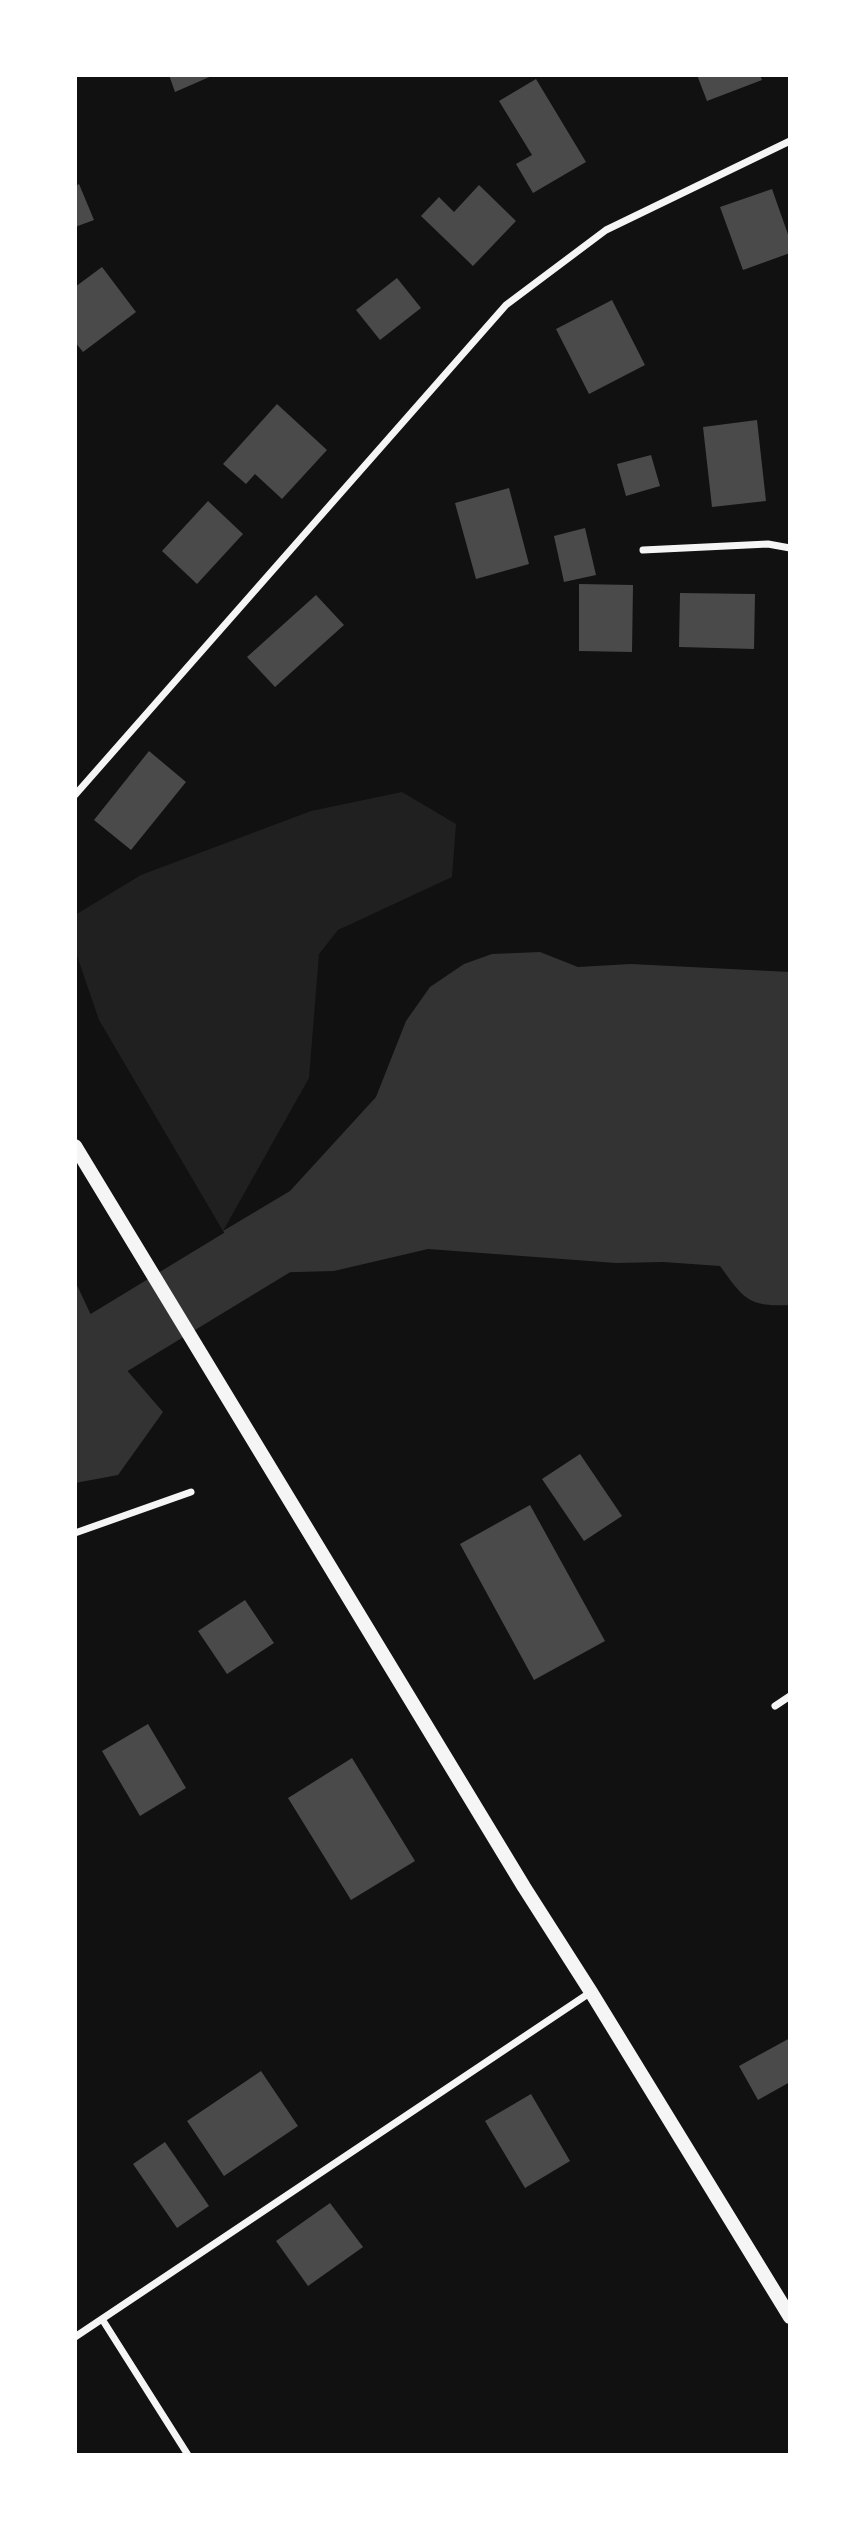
<!DOCTYPE html>
<html>
<head>
<meta charset="utf-8">
<style>
	body { margin:0 }
	#map { position:relative; width:865px; height:2530px; overflow:hidden; background:#111; font-family:Raleway,sans-serif }
	canvas { display:block }
	.frame { position:absolute; inset:0; border:77px solid #fff; pointer-events:none }
</style>
</head>
<body>
<div id="map">
<canvas width="865" height="2530"></canvas>
<div class="frame"></div>
</div>
<script>
const c = document.querySelector('canvas').getContext('2d');
c.lineJoin = 'round';
function fill(path, color) {
  c.fillStyle = color;
  c.fill(path, 'evenodd');
}
function trace(path, color, width, dash) {
  c.strokeStyle = color;
  c.lineWidth = width;
  c.lineCap = dash ? 'butt' : 'round';
  c.setLineDash(dash || []);
  c.stroke(path);
}
fill(new Path2D(`
	M402,792L456,824L452,877L338,930L319,954L309,1078L223,1231L99,1020L75,950V915L141,875L311,811Z`), '#202020');
fill(new Path2D(`
	M540,952L578,967L631,964L790,972V1305C748,1307 744,1299 720,1266L663,1262L616,1263L428,1249L334,1271L260,1273L223,1231L290,1191L376,1097L406,1021L430,987L464,964L492,954Z
	M75,1281L105,1345L163,1412L118,1475L75,1483Z`), '#333');
trace(new Path2D(`
	M75,1356L105,1345L327,1210`), '#333', 68);
fill(new Path2D(`
	M169,75H214L175,92Z
	M697,75H760L762,80L707,101Z
	M536,79L586,162L533,193L516,164L532,155L499,101Z
	M79,184L94,220L75,227V186Z
	M479,185L516,221L473,266L421,216L439,197L454,212Z
	M772,189L790,240V253L743,270L720,207Z
	M102,267L136,312L83,352L75,342V287Z
	M397,278L421,308L380,340L356,310Z
	M612,300L645,365L589,394L556,329Z
	M277,404L327,450L282,499L255,474L246,484L223,464Z
	M757,420L766,501L712,507L703,427Z
	M651,455L660,486L626,496L617,464Z
	M509,488L529,564L476,579L455,503Z
	M208,501L243,534L197,584L162,551Z
	M585,528L596,575L564,582L554,536Z
	M579,584L633,585L632,652L579,651Z
	M680,593L755,594L754,649L679,647Z
	M316,595L344,625L275,687L247,657Z
	M149,751L186,782L131,850L94,820Z
	M580,1454L622,1516L584,1541L542,1479Z
	M530,1505L605,1641L534,1680L460,1544Z
	M245,1600L274,1643L227,1674L198,1631Z
	M148,1724L186,1788L140,1816L102,1751Z
	M352,1758L415,1861L351,1900L288,1798Z
	M790,2038V2082L758,2100L739,2066Z
	M261,2071L298,2126L224,2176L187,2121Z
	M531,2094L570,2161L525,2188L485,2121Z
	M165,2142L209,2206L177,2228L133,2164Z
	M330,2203L363,2247L308,2286L276,2241Z`), '#4a4a4a');
trace(new Path2D(`
	M643,550L768,544L790,548
	M75,795L506,305L606,230L790,141
	M75,1533L191,1492
	M775,1706L790,1696
	M102,2319L188,2455
	M75,2337L591,1992`), '#f5f5f5', 7);
trace(new Path2D(`
	M75,1146L524,1887L591,1992L790,2317`), '#f5f5f5', 14);
</script>
</body>
</html>
